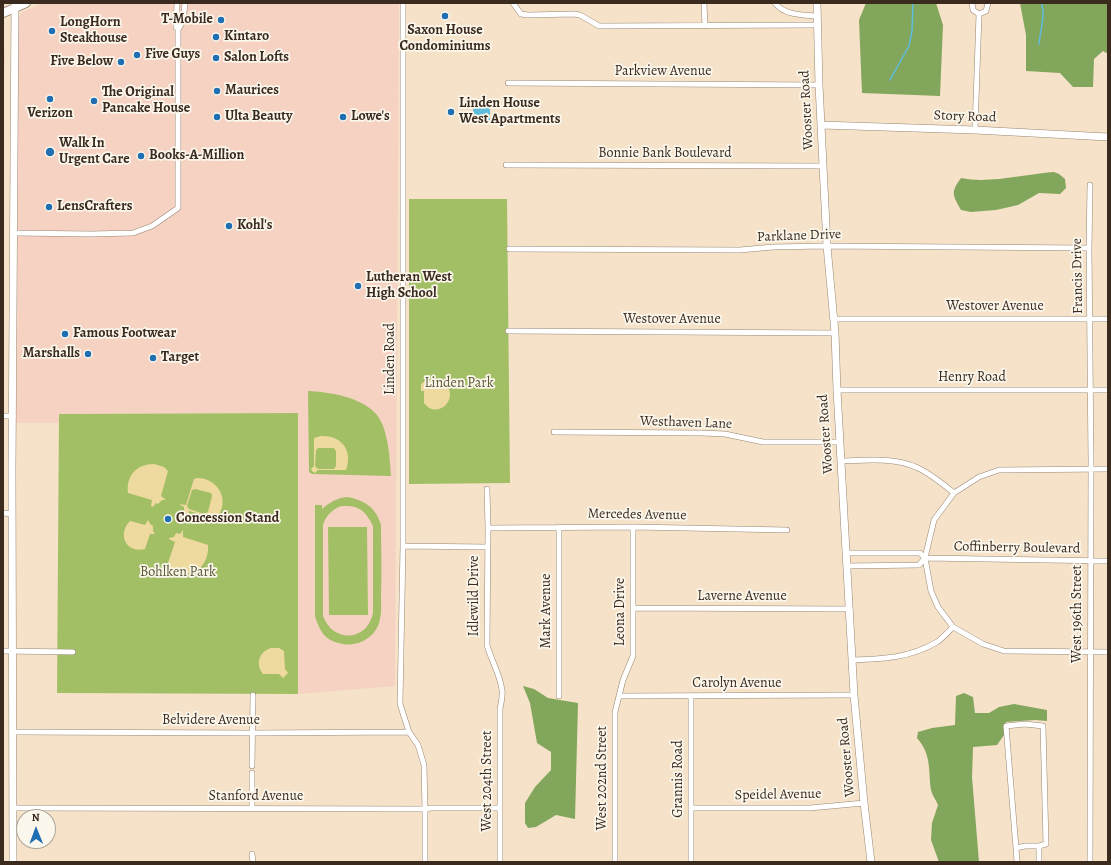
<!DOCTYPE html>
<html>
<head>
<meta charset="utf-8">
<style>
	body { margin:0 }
	#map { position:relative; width:1111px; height:865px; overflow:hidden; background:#f5e2c8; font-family:Alegreya,serif }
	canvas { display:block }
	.frame { position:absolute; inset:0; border:4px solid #3b2a1e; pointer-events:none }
	.north { position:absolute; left:16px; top:809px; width:40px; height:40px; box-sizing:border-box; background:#fbf7ec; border:1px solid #aea59a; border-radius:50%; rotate:359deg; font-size:11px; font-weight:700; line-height:16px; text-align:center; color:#3b2a1e }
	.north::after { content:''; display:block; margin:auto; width:14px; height:18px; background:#1f6fb2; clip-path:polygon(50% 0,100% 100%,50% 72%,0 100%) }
</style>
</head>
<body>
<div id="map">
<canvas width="1111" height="865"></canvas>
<div class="frame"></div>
<div class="north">N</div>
</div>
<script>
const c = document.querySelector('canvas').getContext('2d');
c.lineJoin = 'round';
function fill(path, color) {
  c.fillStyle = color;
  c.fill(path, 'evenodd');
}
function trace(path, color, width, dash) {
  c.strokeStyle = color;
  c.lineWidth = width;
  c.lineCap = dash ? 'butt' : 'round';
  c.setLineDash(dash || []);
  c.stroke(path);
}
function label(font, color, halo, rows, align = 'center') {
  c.font = font + ' Alegreya,serif';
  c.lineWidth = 3.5;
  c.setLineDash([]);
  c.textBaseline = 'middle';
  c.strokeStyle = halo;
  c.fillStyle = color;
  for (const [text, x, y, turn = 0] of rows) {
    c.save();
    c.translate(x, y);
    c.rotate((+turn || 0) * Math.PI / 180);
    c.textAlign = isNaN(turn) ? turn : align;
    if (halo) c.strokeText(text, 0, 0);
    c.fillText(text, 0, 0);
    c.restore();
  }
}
fill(new Path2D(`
	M42,3H399L395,686L298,694V413L59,414V423H16L18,213L17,24L21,13Z
	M3,29L5,59L4,74V122Z`), '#f6d2c3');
fill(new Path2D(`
	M409,199H507L510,483L409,484Z
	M308,391C330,392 362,397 377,415C388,429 390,458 391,476L312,474L309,472Z
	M298,413V694L57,693L59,414Z
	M347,497C364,500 376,507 381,525C381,548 382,572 381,595C381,604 382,614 379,623C375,637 358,647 343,644C325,641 320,632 315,616V505H322V509C330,502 337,498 347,497ZM341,506C359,505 365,510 373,526V613C367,642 333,643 323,616V525C326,515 332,510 341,506Z
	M328,527H367L368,615H329Z`), '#a3bf66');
fill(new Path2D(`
	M866,3H936L943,25L940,96L862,93L859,20Z
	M1020,3H1108V54L1103,51L1094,59L1093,87H1073L1060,73L1026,71V35Z
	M1054,172L1059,174L1065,179L1066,188L1060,194L1039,193L1018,205L996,210L971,212L961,210C953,195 950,193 961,178C989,184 1025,174 1054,172Z
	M523,686L534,689L548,698L578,703L575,819L556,815L536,827L528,828L525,823V803L535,787L551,770V752L537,743L530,703Z
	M964,693L973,697L975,713H989L999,707L1014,704L1047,710V721L1035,720L1006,722L1004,735L997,745L973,747L972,777L979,862H939L931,840L932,823L938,805C936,800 932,795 931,790C928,770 932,755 917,738L918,732L932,728L955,725L956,696Z`), '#82a65b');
fill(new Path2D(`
	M425,381H432V383L442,382C463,395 438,422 424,403V391H421V384Z
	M321,436C342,435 353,451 346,470H318L315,473L312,471L311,469L314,466V438ZM318,448H334L336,451V466L334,469H318L315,466L316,450Z
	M154,464L164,467L168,471L161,496L166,500H162L158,504L156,503L153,507L151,506L152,500L128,493C126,475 137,464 154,464Z
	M197,478C219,478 231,502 216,518L189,511L188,517H187L186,512L184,510V507L179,504L186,505L194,479ZM195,489L211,493L212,496L208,512L204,514L189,509L187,506L192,490Z
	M148,520L150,524L153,526V531L155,534H150L145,549C126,554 117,534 130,521L145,525Z
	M183,530V537L208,545C210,569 186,584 167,566L175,542L169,539V538L174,537L176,533L180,534Z
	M271,648H279L284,651L285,669L288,673L283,678L279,674H263C255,664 259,652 271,648Z`), '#eeda9e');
fill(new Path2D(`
	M473,103H490V123H473Z`), '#5fbcdd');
trace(new Path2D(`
	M1039,44C1040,31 1046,14 1041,3
	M890,80L909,46L912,31L913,3`), '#5fbcdd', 1.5);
const street = new Path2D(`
	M177,3L176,27L178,29C184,23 184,11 185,3
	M403,3V546L400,704L409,732L418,745L424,765L425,809V862
	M513,3L521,14L528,15L574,14L580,15L599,26L816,25
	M704,3L705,26
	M775,3C784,15 802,15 816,16
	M972,3L973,10L979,14L986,11L988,3
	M508,83L819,85
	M975,130L979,14
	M506,165L823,166
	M14,233L91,234L133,233L152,226L178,208V29
	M509,249L740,250L773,247L822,246L1089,248
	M834,319H1108
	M508,331L835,333
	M837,390H1108
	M3,416H13
	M554,432L702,433L725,434L763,442H840
	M841,461C865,460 896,457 918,468C931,474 943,484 954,493
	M1108,469L999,470L979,477L954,493L934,520L925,558L931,591L938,607L953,627L983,644L1004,651L1108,652
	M487,489L488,528L487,645C491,660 500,674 502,690C503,696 501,703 500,709V862
	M3,513L12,514
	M559,527V696
	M488,528L633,527L787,530
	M403,546L487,547
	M846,553H920L925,558
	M847,566L919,565L925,558L1108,561
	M633,608L850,609
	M3,651L73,652
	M852,660C883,659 910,658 937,642C943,638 948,632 953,627
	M620,696L854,695
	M691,696V862
	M13,732L253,733L409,732
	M252,766L253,695
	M13,808L425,809L431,808H499
	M252,808V773
	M692,808H810L864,803
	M1016,848L1006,726L1025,724L1043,726L1046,844L1039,846
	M252,854L253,862
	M615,862V712L623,680L633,656V527
	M1017,862L1016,848L1025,846H1039V862
	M1090,862L1091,462L1089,248L1090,185`);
const secondary = new Path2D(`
	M817,3L819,85L827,246L835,333L837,390L854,695L864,803L871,862
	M821,125L975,130L1108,137
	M13,862L12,469L15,3`);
const primary = new Path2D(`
	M3,13L26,3`);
trace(street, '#988673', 6);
trace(secondary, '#988673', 8);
trace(primary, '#988673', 10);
trace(street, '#fff', 5);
trace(secondary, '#fff', 7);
trace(primary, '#fff', 8);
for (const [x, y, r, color] of [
	[445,16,4,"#1f6fb2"],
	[221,20,4,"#1f6fb2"],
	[52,31,4,"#1f6fb2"],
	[216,37,4,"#1f6fb2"],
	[137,55,4,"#1f6fb2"],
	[216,58,4,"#1f6fb2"],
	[121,62,4,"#1f6fb2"],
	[217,91,4,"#1f6fb2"],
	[50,99,4,"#1f6fb2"],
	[94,101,4,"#1f6fb2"],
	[451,112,4,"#1f6fb2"],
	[217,117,4,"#1f6fb2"],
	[343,117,4,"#1f6fb2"],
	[50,152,5,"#1f6fb2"],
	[141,156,4,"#1f6fb2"],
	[49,207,4,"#1f6fb2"],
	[229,226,4,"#1f6fb2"],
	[358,286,4,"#1f6fb2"],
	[65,334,4,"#1f6fb2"],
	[88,354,4,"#1f6fb2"],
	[153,358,4,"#1f6fb2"],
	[168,519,4,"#1f6fb2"]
]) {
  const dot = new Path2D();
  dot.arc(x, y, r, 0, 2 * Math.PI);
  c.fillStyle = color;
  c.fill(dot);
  trace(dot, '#fbf7ec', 1.5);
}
label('bold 14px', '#3b2a1e', '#fbf7ec', [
	["T-Mobile",213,20,"right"],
	["LongHorn",60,23],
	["Steakhouse",60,39],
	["Saxon House",445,31,"center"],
	["Condominiums",445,47,"center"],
	["Kintaro",224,37],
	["Five Guys",145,55],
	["Salon Lofts",224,58],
	["Five Below",113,62,"right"],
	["Maurices",225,91],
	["The Original",102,93],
	["Pancake House",102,109],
	["Linden House",459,104],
	["West Apartments",459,120],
	["Verizon",50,114,"center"],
	["Ulta Beauty",225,117],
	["Lowe's",351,117],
	["Walk In",59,144],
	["Urgent Care",59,160],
	["Books-A-Million",149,156],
	["LensCrafters",57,207],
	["Kohl's",237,226],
	["Lutheran West",366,278],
	["High School",366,294],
	["Famous Footwear",73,334],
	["Marshalls",80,354,"right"],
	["Target",161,358],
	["Concession Stand",176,519]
], 'left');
label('14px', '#3b2a1e', '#fbf7ec', [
	["Parkview Avenue",663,72],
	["Wooster Road",807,110,-93],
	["Story Road",965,117,2],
	["Bonnie Bank Boulevard",665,154],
	["Parklane Drive",799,236,-2],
	["Francis Drive",1078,276,-91],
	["Westover Avenue",995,307],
	["Westover Avenue",672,320],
	["Linden Road",391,359,-90],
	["Henry Road",972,378],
	["Westhaven Lane",686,423,2],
	["Wooster Road",826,434,-94],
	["Mercedes Avenue",637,515,1],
	["Coffinberry Boulevard",1017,548,1],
	["Idlewild Drive",475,596,-90],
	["Laverne Avenue",742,597],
	["Mark Avenue",547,611,-90],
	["Leona Drive",621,612,-90],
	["West 196th Street",1078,614,-90],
	["Carolyn Avenue",737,684],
	["Belvidere Avenue",211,721],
	["Wooster Road",847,757,-95],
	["West 202nd Street",603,778,-90],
	["Grannis Road",679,779,-90],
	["West 204th Street",488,781,-90],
	["Speidel Avenue",778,795,-1],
	["Stanford Avenue",256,797]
]);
label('14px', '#5a5734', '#fbf7ec', [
	["Linden Park",459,384],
	["Bohlken Park",178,573]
]);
</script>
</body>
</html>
